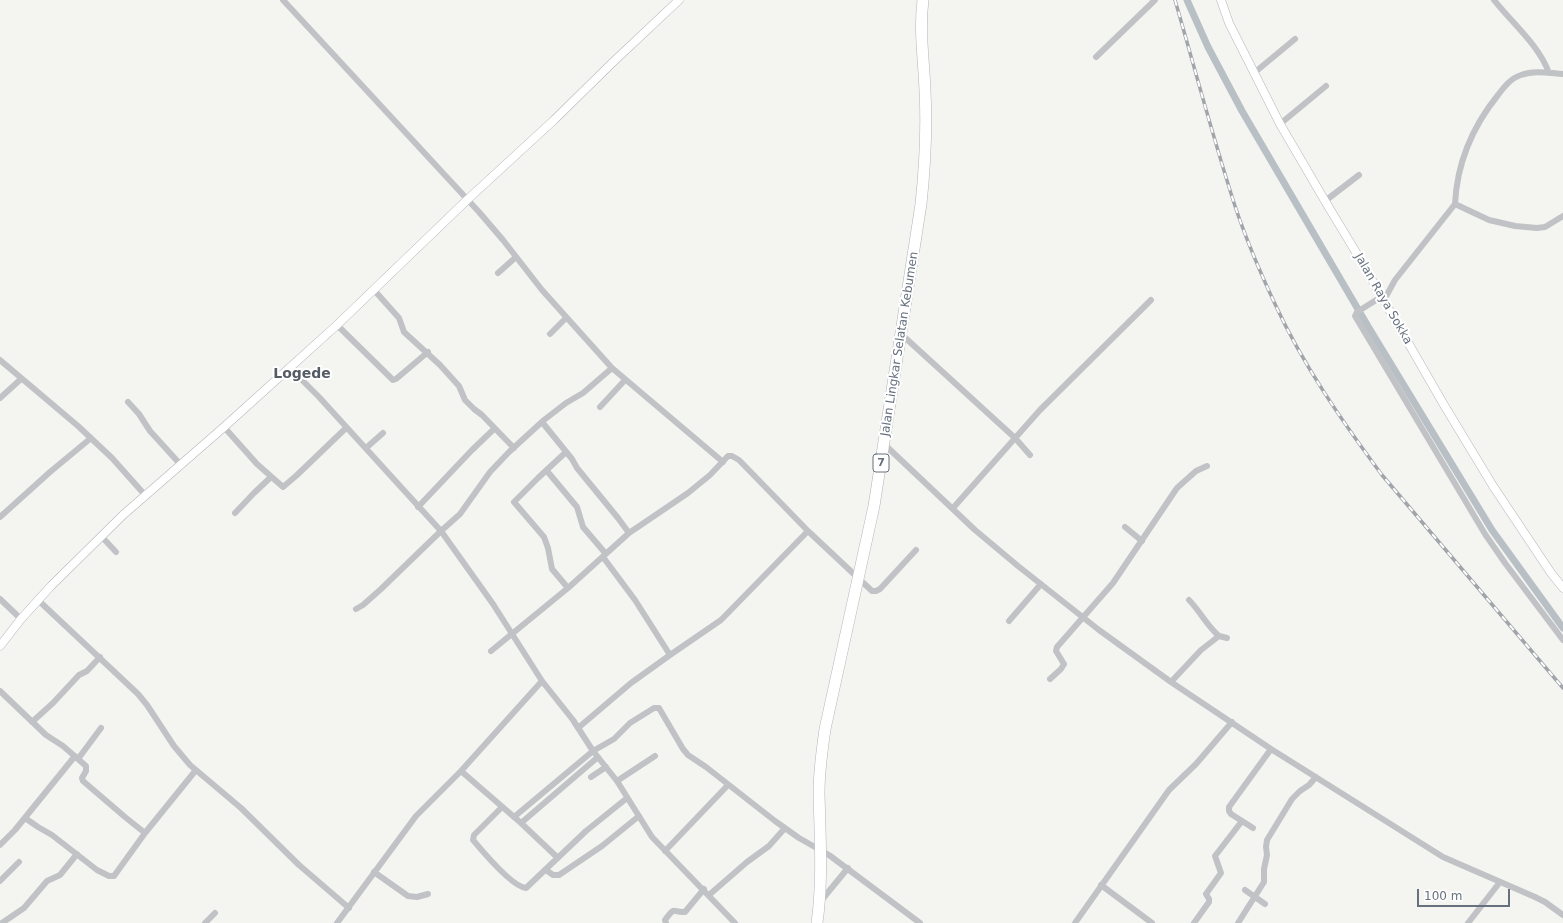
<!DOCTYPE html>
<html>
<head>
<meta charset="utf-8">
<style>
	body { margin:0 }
	#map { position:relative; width:1563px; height:923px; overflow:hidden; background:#f4f4f1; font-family:"DejaVu Sans",sans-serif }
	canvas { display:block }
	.scale { position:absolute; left:1417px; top:889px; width:93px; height:18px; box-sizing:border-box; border:2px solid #67717e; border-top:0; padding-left:5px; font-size:12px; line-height:14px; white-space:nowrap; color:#67717e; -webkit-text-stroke:3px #fff; paint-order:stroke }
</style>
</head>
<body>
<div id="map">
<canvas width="1563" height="923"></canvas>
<div class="scale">100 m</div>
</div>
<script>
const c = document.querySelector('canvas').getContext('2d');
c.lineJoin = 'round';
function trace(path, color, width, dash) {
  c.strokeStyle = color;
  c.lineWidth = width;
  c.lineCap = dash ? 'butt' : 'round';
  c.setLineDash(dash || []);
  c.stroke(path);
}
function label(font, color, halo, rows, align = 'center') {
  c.font = font + ' "DejaVu Sans",sans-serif';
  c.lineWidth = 4;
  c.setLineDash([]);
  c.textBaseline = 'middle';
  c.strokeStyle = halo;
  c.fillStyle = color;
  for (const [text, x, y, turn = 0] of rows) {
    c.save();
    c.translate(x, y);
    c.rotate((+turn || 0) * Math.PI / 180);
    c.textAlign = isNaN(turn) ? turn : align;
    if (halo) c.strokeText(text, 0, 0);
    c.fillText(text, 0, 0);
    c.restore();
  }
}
trace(new Path2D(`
	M1187,0L1208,47L1242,111L1369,328L1492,530L1563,628`), '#b9c0c5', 7);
const secondary = new Path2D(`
	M1221,0L1229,23L1280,124L1325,201L1357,254L1444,405L1493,486L1551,573L1563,588
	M0,646L21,619L51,586L123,515L224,427L337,325L467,200L554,120L611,64L679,0`);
const highway = new Path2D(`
	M817,923C823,880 820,836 819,793C819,772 822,750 825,729L874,506L921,204C925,166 927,129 925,91C924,61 919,31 923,0`);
trace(secondary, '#b2b6ba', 9);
trace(highway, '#b3b5b8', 12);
trace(new Path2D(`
	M283,0L479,212L503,240L542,290L612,368L723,462
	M1494,0C1512,23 1539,45 1549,73
	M1096,57L1155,0
	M1254,73L1295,39
	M1280,124L1326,86
	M1325,201L1359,175
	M1455,204C1457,163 1473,126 1498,95C1504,87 1511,78 1521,75C1534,70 1549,73 1563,74
	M498,273L516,257
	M374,290L399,318L404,332L440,365L459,386L465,400L474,409L482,415L514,448
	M1381,297L1357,312L1355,316L1485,534L1505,563L1563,640
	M1384,300L1395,280L1455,204L1489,220L1515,226L1537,228L1545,227L1563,216
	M337,325L393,380L396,379L428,352
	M900,333L1015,438L1030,455
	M550,334L566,318
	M0,360L78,426L112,458L145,495
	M290,368L319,397L441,531L493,604L542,681L573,720L593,751L617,781L652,837L735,923
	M0,398L21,379
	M128,402L139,414L150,431L180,464
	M600,407L625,380
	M542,422L572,459L577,468L618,518L629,533
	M224,427L257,464L283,487L297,475L346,428
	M884,444L975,530L1018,566L1099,630L1171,682L1271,749L1443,857L1535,897L1545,902L1563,915
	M366,448L383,433
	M566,452L538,478L514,502L544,537L548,548L552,569L568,588
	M547,471L577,507L583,527L606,554
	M418,507L472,450L494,429
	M953,508L1040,410L1151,300
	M235,513L254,493L271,477
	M0,517L50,472L91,438
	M1125,527L1142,541
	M102,537L116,552
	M603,557L635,600L670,655L721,620L808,531
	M0,599L21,619
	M38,600L138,694L147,705L174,746L190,765L241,808L299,865L349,908
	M1189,600C1200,611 1207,626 1219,636
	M356,609L363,605L381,589L441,531L460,514L490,472L509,452L544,420L566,403L583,393L612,368
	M1009,621L1041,584
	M491,651L568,588L629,533L688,493L710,475L728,456H732L739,460L808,531L872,591H876L880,589L916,550
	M1050,679L1061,669L1064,664L1056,651L1057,647L1113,583L1177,488L1196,471L1207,466
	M1171,682L1201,650L1219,636L1227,638
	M0,691L46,735L63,746L86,766V771L82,778L83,781L125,817L145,833
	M32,722L53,703L79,675L87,671L100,657
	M578,728L631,683L670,655
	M78,759L101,728
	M461,771L521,823L558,858
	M591,777L606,767
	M617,781L655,756
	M502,807L474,835L473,840C483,852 512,887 526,888L586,831L627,798
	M514,817L593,751L614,739L630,723L654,708H659L683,749L688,755L706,767L775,821L799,838L829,855L920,923
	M25,818L38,827L52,835L97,870L109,876H114L145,833L196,770
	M521,823L598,757
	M1253,828L1231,814L1229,811V807L1271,749
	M0,845L15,830L75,756
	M665,851L728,785
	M546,870L553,875H559L602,846L639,816
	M374,872L408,896L417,897L428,894
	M0,881L19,862
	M1101,885L1152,923
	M1245,890L1265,904
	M709,895L747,862L769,846L785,828
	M820,902L848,868
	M2,923L24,908L47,881L60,875L77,854
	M205,923L215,913
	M337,923L416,816L461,771L542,681
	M666,923L665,920C676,905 672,913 685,912L704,889
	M1075,923L1169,790L1196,764L1232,722
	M1194,923L1209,902V899L1206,894L1221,873L1215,856L1242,821
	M1238,923L1264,882V869L1267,855L1266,847L1267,840L1292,799L1300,791L1309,785L1316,777
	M1468,923L1500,882`), '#c0c2c5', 6);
trace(secondary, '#fff', 8);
trace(highway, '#fff', 11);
const rail = new Path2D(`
	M1175,0C1195,69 1213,138 1235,206C1246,239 1260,272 1275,304C1303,365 1342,421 1382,475L1563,688`);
trace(rail, '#a1a5aa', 3.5);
trace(rail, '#fff', 2, [6]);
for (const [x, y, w] of [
	[881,463,16]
]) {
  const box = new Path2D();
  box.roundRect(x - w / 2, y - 9, w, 18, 3);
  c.fillStyle = '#fff';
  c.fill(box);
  trace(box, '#67717e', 1);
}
label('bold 11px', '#67717e', null, [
	["7",881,463]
]);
label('12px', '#67717e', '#fff', [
	["Jalan Raya Sokka",1383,299,60],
	["Jalan Lingkar Selatan Kebumen",900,344,-81]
]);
label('bold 14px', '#545b64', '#fff', [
	["Logede",302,374]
]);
</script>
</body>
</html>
